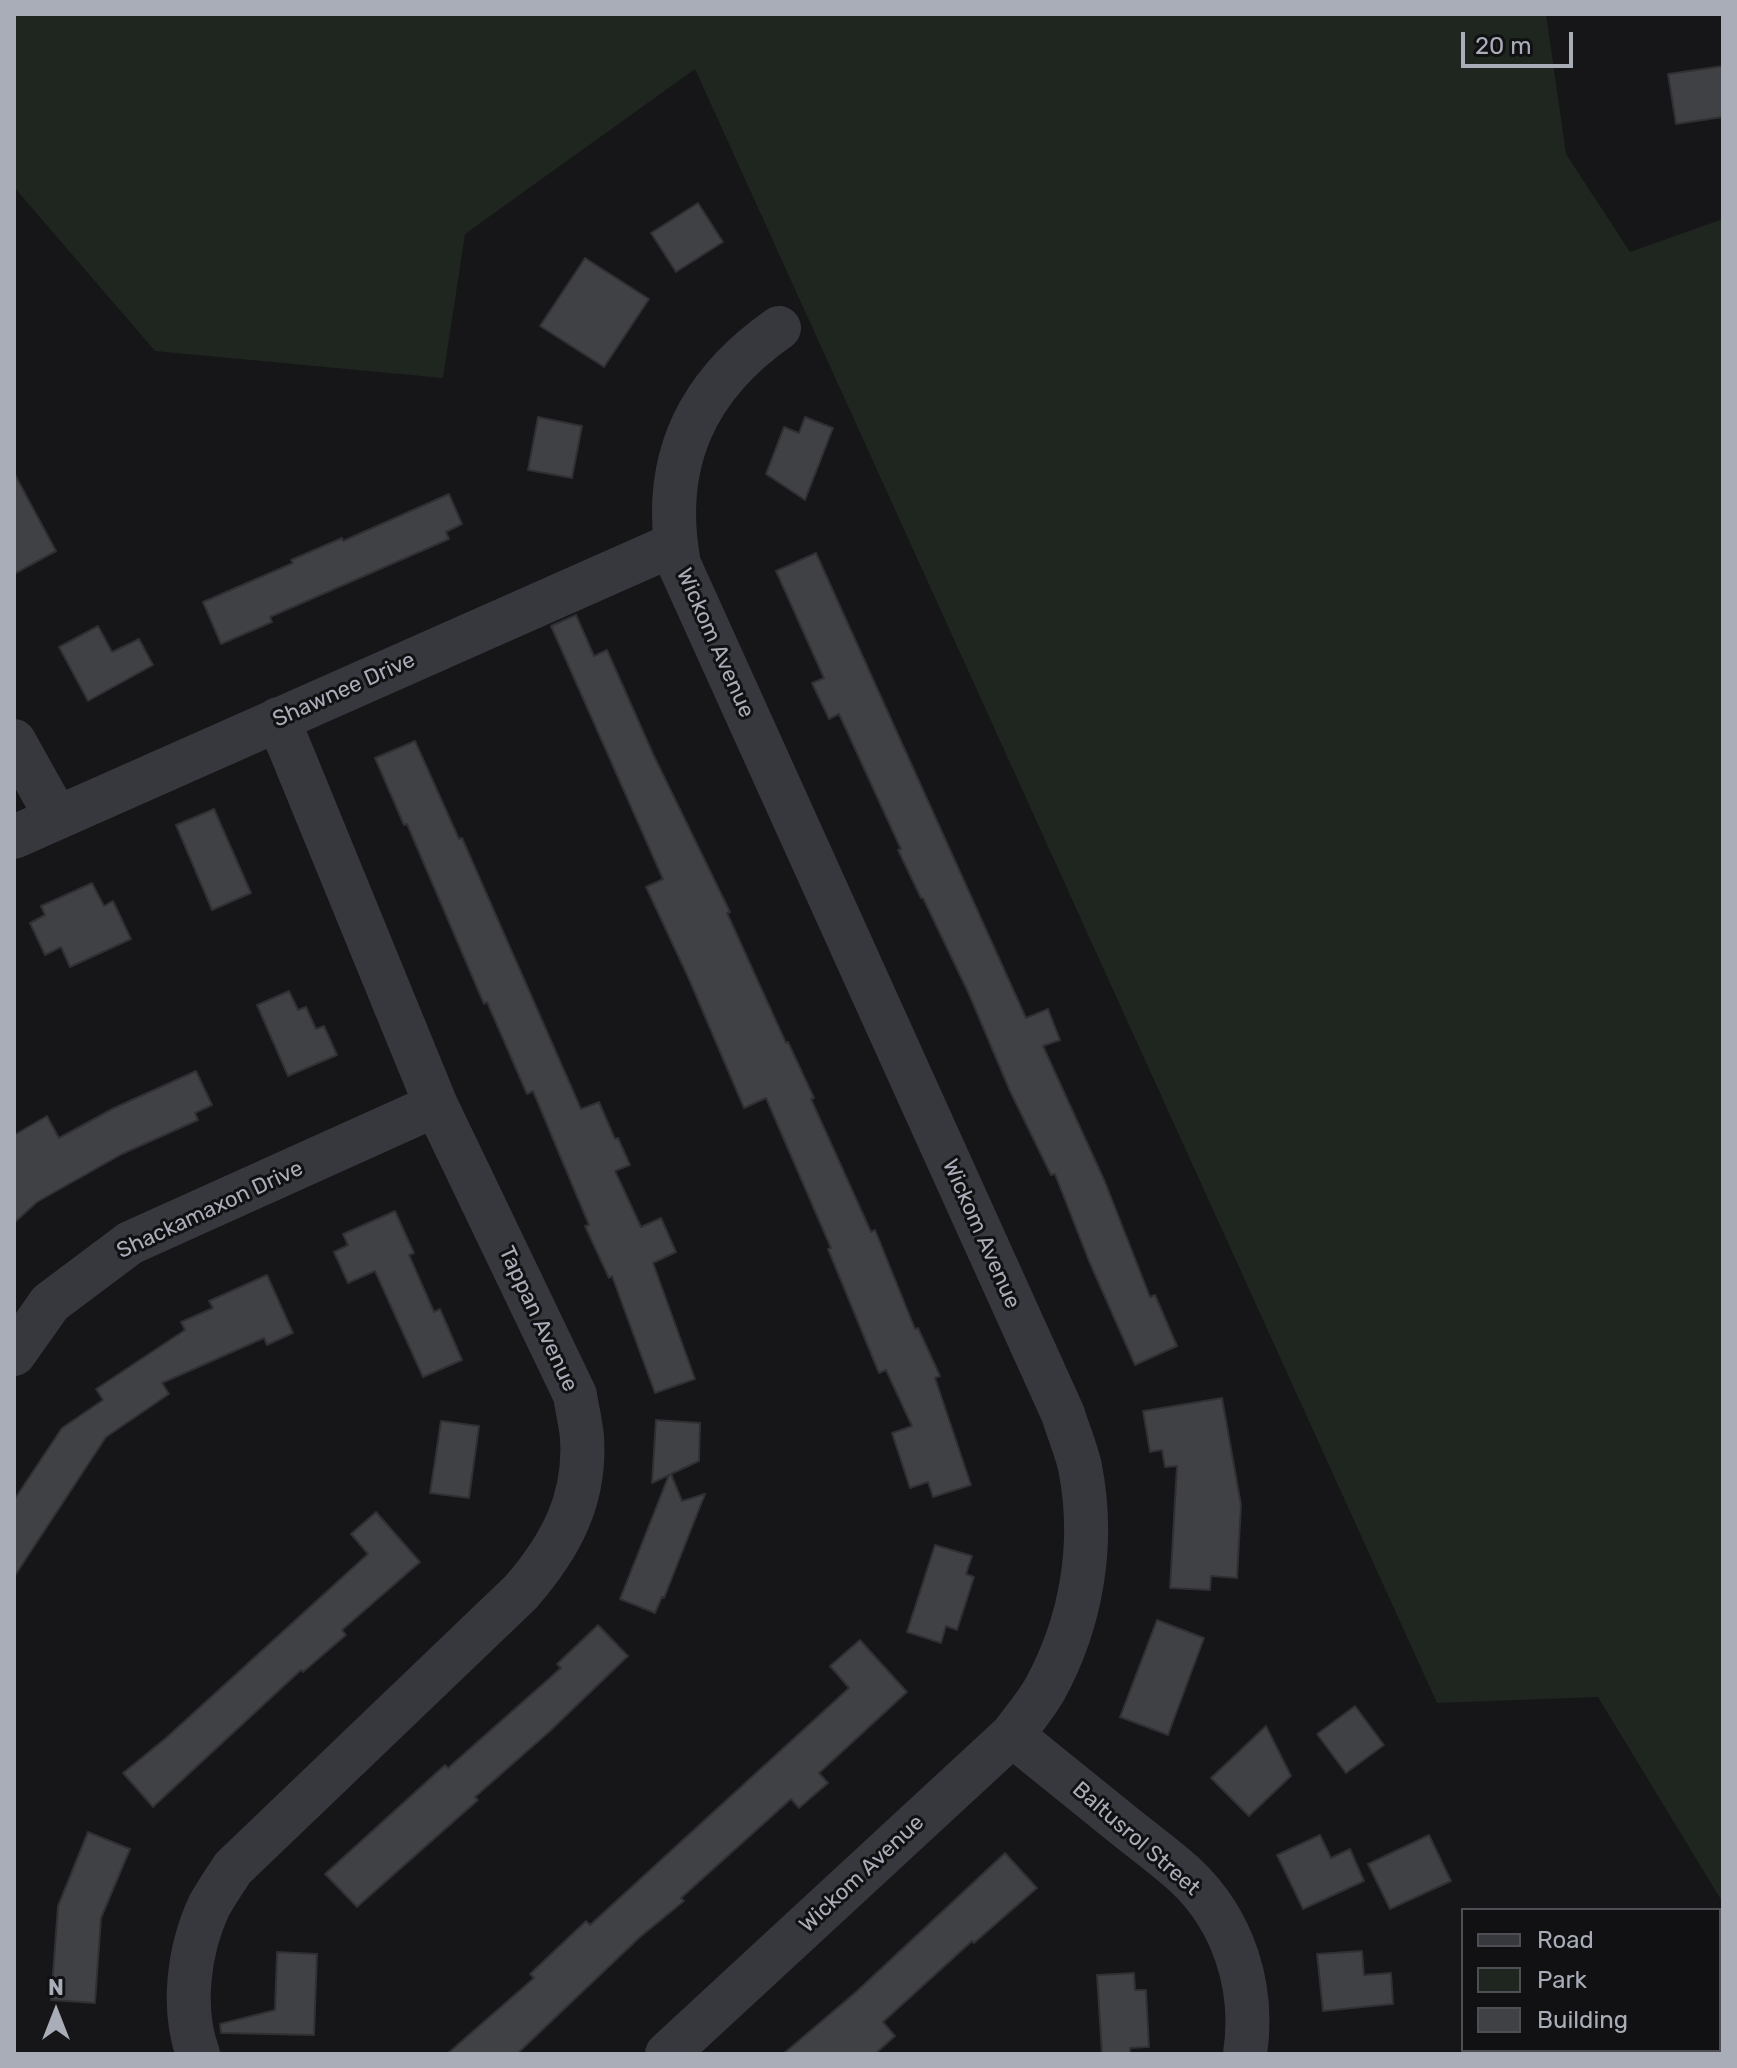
<!DOCTYPE html>
<html>
<head>
<meta charset="utf-8">
<style>
	body { margin:0 }
	#map { position:relative; width:1737px; height:2068px; overflow:hidden; background:#161618; font-family:Rubik,sans-serif }
	canvas { display:block }
	.frame { position:absolute; inset:0; border:16px solid #a8adb8; pointer-events:none }
	.legend { position:absolute; left:1461px; top:1908px; width:260px; height:144px; box-sizing:border-box; background:#111113; border:2px solid #4d4f55; margin:0; padding:10px 14px; list-style:none; font-size:24px; color:#a8adb8 }
	.legend li { display:flex; align-items:center; gap:16px; height:40px }
	.legend b { width:40px; border:2px solid #4d4f55 }
	.north { position:absolute; left:16px; top:1972px; width:80px; height:80px; -webkit-text-stroke:6px #111113; paint-order:stroke; rotate:0deg; font-size:22px; font-weight:700; line-height:32px; text-align:center; color:#a8adb8 }
	.north::after { content:''; display:block; margin:auto; width:28px; height:36px; background:#a8adb8; clip-path:polygon(50% 0,100% 100%,50% 72%,0 100%) }
	.scale { position:absolute; left:1461px; top:32px; width:112px; height:36px; box-sizing:border-box; border:4px solid #a8adb8; border-top:0; padding-left:10px; font-size:24px; line-height:28px; white-space:nowrap; color:#a8adb8; -webkit-text-stroke:6px #111113; paint-order:stroke }
</style>
</head>
<body>
<div id="map">
<canvas width="1737" height="2068"></canvas>
<div class="frame"></div>
<ul class="legend">
<li><b style="height:10px;background:#37383d"></b>Road</li>
<li><b style="height:22px;background:#1e261f"></b>Park</li>
<li><b style="height:22px;background:#404145"></b>Building</li>
</ul>
<div class="north">N</div>
<div class="scale">20 m</div>
</div>
<script>
const c = document.querySelector('canvas').getContext('2d');
c.lineJoin = 'round';
function fill(path, color) {
  c.fillStyle = color;
  c.fill(path, 'evenodd');
}
function trace(path, color, width, dash) {
  c.strokeStyle = color;
  c.lineWidth = width;
  c.lineCap = dash ? 'butt' : 'round';
  c.setLineDash(dash || []);
  c.stroke(path);
}
function label(font, color, halo, rows, align = 'center') {
  c.font = font + ' Rubik,sans-serif';
  c.lineWidth = 6;
  c.setLineDash([]);
  c.textBaseline = 'middle';
  c.strokeStyle = halo;
  c.fillStyle = color;
  for (const [text, x, y, turn = 0] of rows) {
    c.save();
    c.translate(x, y);
    c.rotate((+turn || 0) * Math.PI / 180);
    c.textAlign = isNaN(turn) ? turn : align;
    if (halo) c.strokeText(text, 0, 0);
    c.fillText(text, 0, 0);
    c.restore();
  }
}
fill(new Path2D(`
	M14,14H1546L1566,154L1630,252L1723,219V1903L1598,1697L1437,1703L695,69L465,234L443,378L155,351L14,187Z
	M1723,1915V2051L1712,2054H1595L1594,2050H1719V1917Z`), '#1e261f');
const building = new Path2D(`
	M1723,66V117L1676,124L1668,74Z
	M698,203L723,242L676,272L651,233Z
	M585,258L649,299L604,367L540,326Z
	M538,417L582,426L572,478L528,470Z
	M805,417L833,428L805,500L766,474L784,427L799,433Z
	M14,473L56,551L14,574Z
	M449,494L462,524L446,532L449,539L270,617L272,622L221,644L203,602L293,563L291,560L342,538L343,541Z
	M816,553L1026,1018L1048,1009L1060,1040L1043,1046L1105,1182L1150,1297L1155,1295L1177,1346L1135,1365L1089,1261L1055,1174L1051,1175L1010,1091L969,994L923,898H921L898,850L901,849L839,714L829,719L812,683L824,678L776,571Z
	M576,615L594,656L607,650L653,754L730,912L727,913L786,1043L788,1042L814,1098L811,1099L871,1232L875,1230L915,1329L918,1328L940,1376L935,1378L971,1485L933,1497L928,1482L910,1488L892,1433L912,1426L886,1370L879,1373L828,1249L831,1248L766,1098L744,1108L689,979L646,887L663,879L551,626Z
	M98,626L112,652L139,639L153,665L88,701L59,647Z
	M415,741L459,839L462,838L581,1109L599,1102L615,1139L618,1138L630,1165L615,1171L641,1227L661,1218L676,1252L653,1263L695,1379L655,1393L612,1276L609,1278L585,1226L589,1225L533,1091L527,1094L487,1002L484,1004L407,824L404,825L375,758Z
	M214,809L251,893L212,910L176,825Z
	M92,883L104,906L113,901L131,939L70,967L61,947L45,955L30,923L45,915L41,906Z
	M289,991L298,1010L306,1007L316,1029L324,1026L337,1055L288,1076L257,1005Z
	M196,1071L212,1105L195,1113L198,1120L122,1154L37,1202L14,1223V1135L47,1116L59,1138L114,1108Z
	M395,1211L414,1253L409,1255L434,1312L440,1309L462,1360L423,1377L375,1271L348,1283L334,1252L348,1245L343,1234Z
	M267,1275L293,1333L267,1345L264,1338L162,1383L169,1394L106,1437L14,1577V1500L62,1428L103,1400L96,1389L185,1330L181,1322L213,1308L209,1301Z
	M1222,1398L1241,1505L1237,1578L1211,1576L1210,1590L1170,1588L1177,1466L1165,1467L1162,1450L1150,1452L1143,1411Z
	M656,1420L700,1423L699,1461L671,1474L682,1501L705,1494L664,1598L662,1597L655,1613L620,1599L669,1475L652,1483Z
	M441,1421L479,1426L469,1498L430,1493Z
	M376,1512L420,1562L342,1630L346,1635L303,1672L301,1670L153,1807L123,1773L166,1738L368,1554L351,1534Z
	M935,1545L972,1556L966,1574L974,1577L957,1630L946,1626L941,1643L907,1632Z
	M1157,1620L1204,1638L1168,1735L1120,1717Z
	M598,1625L628,1656L550,1731L475,1797L478,1800L357,1907L325,1874L445,1765L448,1768L561,1668L557,1664Z
	M860,1640L907,1692L819,1773L828,1783L799,1808L791,1799L681,1898L684,1901L640,1937L517,2054H447L534,1978L530,1974L586,1921L590,1925L849,1688L830,1666Z
	M1355,1706L1384,1745L1346,1773L1317,1734Z
	M1266,1726L1291,1776L1249,1816L1211,1778Z
	M88,1832L130,1849L101,1918L95,2003L51,2000L58,1906Z
	M1320,1835L1331,1858L1350,1849L1364,1881L1303,1909L1277,1855Z
	M1429,1835L1451,1881L1390,1909L1368,1864Z
	M1005,1853L1037,1888L974,1943L972,1941L883,2022L895,2036L875,2054H783L856,1992Z
	M1362,1951L1364,1975L1391,1973L1393,2004L1323,2011L1317,1954Z
	M277,1952L317,1954L314,2035L221,2033L220,2024L275,2010Z
	M1134,1973L1135,1990H1146L1149,2047L1130,2048V2054H1102L1097,1975Z`);
fill(building, '#404145');
trace(building, '#303034', 2);
trace(new Path2D(`
	M14,741L57,818
	M14,837L675,544
	M14,1354L50,1303L130,1243L436,1105
	M1012,1735C1049,1765 1086,1795 1122,1824C1143,1841 1165,1857 1185,1875C1234,1921 1255,1988 1245,2054
	M198,2054C181,2008 189,1949 209,1906C216,1893 225,1880 233,1868L521,1592C560,1547 586,1500 582,1438C581,1424 577,1409 575,1395L436,1105L278,719
	M667,2054L1012,1735C1023,1720 1036,1705 1045,1689C1082,1621 1095,1543 1080,1467C1076,1449 1068,1431 1063,1414L679,564C660,463 696,386 779,328`), '#37383d', 44);
label('22px', '#a8adb8', '#111113', [
	["Wickom Avenue",715,643,66],
	["Shawnee Drive",344,690,-24],
	["Shackamaxon Drive",210,1210,-25],
	["Wickom Avenue",981,1234,66],
	["Tappan Avenue",538,1319,65],
	["Baltusrol Street",1136,1839,41],
	["Wickom Avenue",862,1874,-43]
]);
</script>
</body>
</html>
